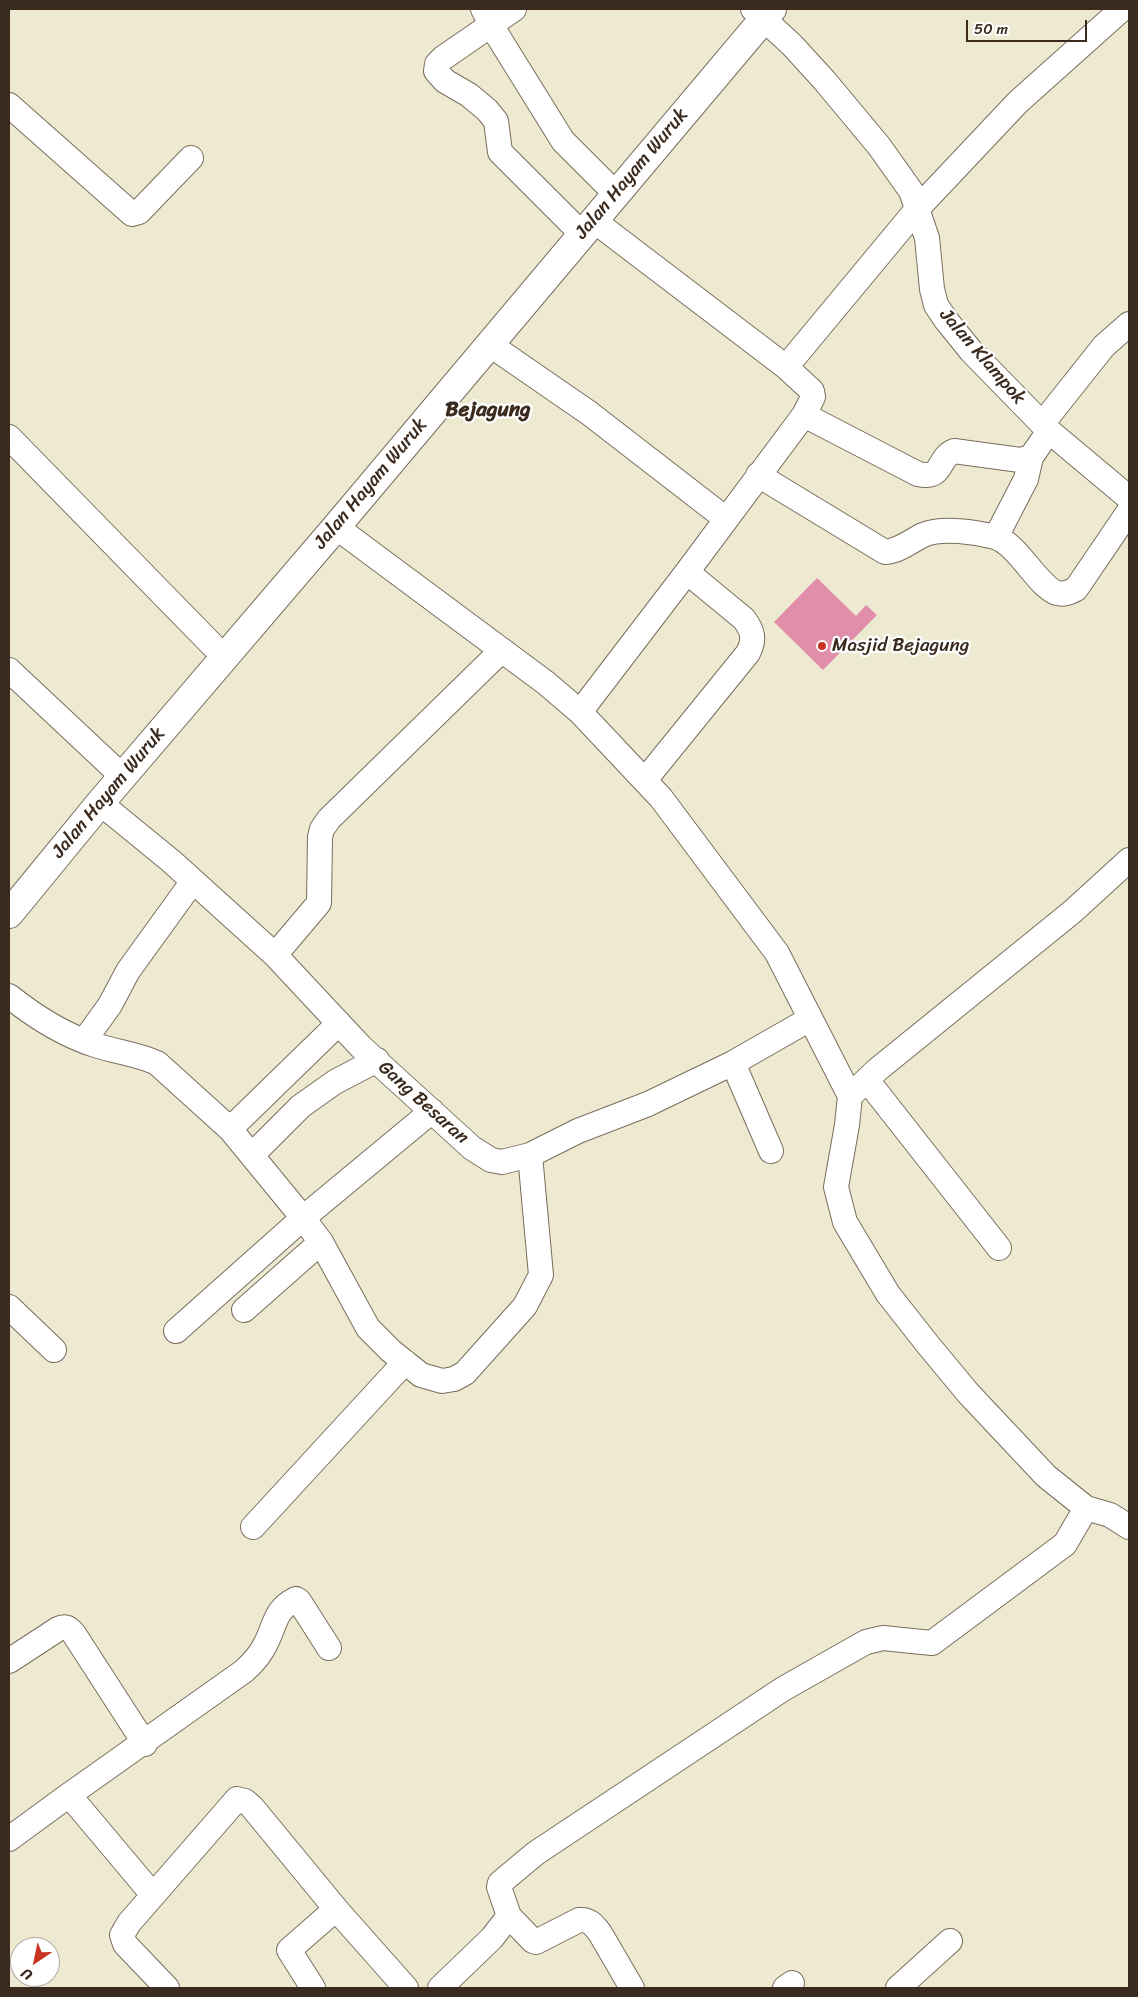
<!DOCTYPE html>
<html>
<head>
<meta charset="utf-8">
<style>
	body { margin:0 }
	#map { position:relative; width:1138px; height:1997px; overflow:hidden; background:#eeead1; font-family:Sriracha,sans-serif }
	canvas { display:block }
	.frame { position:absolute; inset:0; border:10px solid #3b2a1e; pointer-events:none }
	.north { position:absolute; left:10px; top:1937px; width:50px; height:50px; box-sizing:border-box; background:#fff; border:1px solid #b1aaa5; border-radius:50%; rotate:214deg; font-size:14px; font-weight:700; line-height:20px; text-align:center; color:#3b2a1e }
	.north::after { content:''; display:block; margin:auto; width:18px; height:22px; background:#c8321e; clip-path:polygon(50% 0,100% 100%,50% 72%,0 100%) }
	.scale { position:absolute; left:966px; top:20px; width:121px; height:22px; box-sizing:border-box; border:2px solid #3b2a1e; border-top:0; padding-left:6px; font-size:15px; line-height:18px; white-space:nowrap; color:#3b2a1e; -webkit-text-stroke:4px #fff; paint-order:stroke }
</style>
</head>
<body>
<div id="map">
<canvas width="1138" height="1997"></canvas>
<div class="frame"></div>
<div class="north">U</div>
<div class="scale">50 m</div>
</div>
<script>
const c = document.querySelector('canvas').getContext('2d');
c.lineJoin = 'round';
function fill(path, color) {
  c.fillStyle = color;
  c.fill(path, 'evenodd');
}
function trace(path, color, width, dash) {
  c.strokeStyle = color;
  c.lineWidth = width;
  c.lineCap = dash ? 'butt' : 'round';
  c.setLineDash(dash || []);
  c.stroke(path);
}
function label(font, color, halo, rows, align = 'center') {
  c.font = font + ' Sriracha,sans-serif';
  c.lineWidth = 4.5;
  c.setLineDash([]);
  c.textBaseline = 'middle';
  c.strokeStyle = halo;
  c.fillStyle = color;
  for (const [text, x, y, turn = 0] of rows) {
    c.save();
    c.translate(x, y);
    c.rotate((+turn || 0) * Math.PI / 180);
    c.textAlign = isNaN(turn) ? turn : align;
    if (halo) c.strokeText(text, 0, 0);
    c.fillText(text, 0, 0);
    c.restore();
  }
}
fill(new Path2D(`
	M817,578L856,616L866,605L877,615L823,670L774,622Z`), '#e08ea9');
const minor = new Path2D(`
	M483,9L491,25L563,141L616,194
	M514,9L443,58L437,64L436,71L445,81L469,95L487,110L496,121L500,152L582,234
	M753,9L792,45L824,80L879,146L911,191L927,238L932,289L936,305L946,320L971,351L1049,431L1129,498
	M9,105L132,214L139,212L191,158
	M489,344L589,413L726,519
	M786,367L918,208L1018,102L1122,9
	M804,415L918,474C944,480 937,458 954,451L1020,460L1031,457L1049,431
	M1042,424L1104,346L1129,324
	M9,437L224,657
	M758,475L885,552C899,551 911,541 923,535C942,527 976,532 995,537C1018,544 1038,587 1057,593C1064,595 1070,592 1076,589L1129,511
	M336,527L546,683L580,712L661,798L777,953L850,1096L847,1125L836,1187L845,1222L888,1294L929,1346L968,1393L1046,1476L1086,1508L1110,1515L1129,1527
	M996,537L1026,479L1031,457
	M9,670L122,776
	M580,712L687,572L804,415L813,397L812,391L786,367L593,220
	M645,780L748,653C755,640 753,631 744,619L687,572
	M100,803L171,861L275,955L361,1047L472,1148L491,1160L502,1162L530,1155L578,1131L648,1104L733,1063L810,1019
	M275,955L319,903L320,837L322,829L329,819L502,650
	M9,996C34,1016 64,1035 95,1045C116,1052 138,1054 157,1063L230,1129L303,1218L321,1242L368,1328L391,1351L421,1375L442,1381L454,1379L465,1373L525,1306L541,1275L530,1155
	M84,1041L110,1005L128,971L193,881
	M733,1063L771,1151
	M867,1080L999,1248
	M850,1096L877,1070L1072,912L1129,860
	M230,1129L339,1023
	M252,1155L301,1106L335,1082L377,1060
	M9,1307L54,1350
	M244,1310L321,1242
	M176,1331L303,1218L432,1111
	M253,1527L405,1362
	M9,1661L58,1629C66,1625 69,1628 74,1634L145,1744
	M9,1839L69,1795
	M153,1895L69,1795L244,1671C253,1663 261,1654 266,1643C276,1624 274,1610 296,1599L299,1601L329,1648
	M509,1916L533,1941L536,1942L579,1920C589,1919 593,1924 600,1933L632,1988
	M167,1988L125,1944L122,1935L129,1923L237,1799L245,1801L252,1807L336,1909
	M313,1988L289,1950L336,1909L406,1988
	M440,1988L492,1938L509,1916L499,1887L500,1883L536,1853L783,1689L866,1642L883,1638L932,1643L1065,1544L1086,1508
	M785,1988L792,1983
	M898,1988L950,1941`);
const major = new Path2D(`
	M9,914L100,803L336,527L772,9`);
trace(minor, '#7a6d5d', 26);
trace(major, '#7a6d5d', 30);
trace(minor, '#fff', 24);
trace(major, '#fff', 28);
for (const [x, y, r, color] of [
	[822,646,5,"#c8321e"]
]) {
  const dot = new Path2D();
  dot.arc(x, y, r, 0, 2 * Math.PI);
  c.fillStyle = color;
  c.fill(dot);
  trace(dot, '#fff', 2);
}
label('19px', '#3b2a1e', '#fff', [
	["Jalan Hayam Wuruk",632,174,-50],
	["Jalan Klampok",982,357,49],
	["Jalan Hayam Wuruk",371,484,-50],
	["Jalan Hayam Wuruk",109,793,-50],
	["Gang Besaran",423,1103,42]
]);
label('19px', '#3b2a1e', '#fff', [
	["Masjid Bejagung",832,646]
], 'left');
label('bold 21px', '#3b2a1e', '#fff', [
	["Bejagung",488,411]
]);
</script>
</body>
</html>
